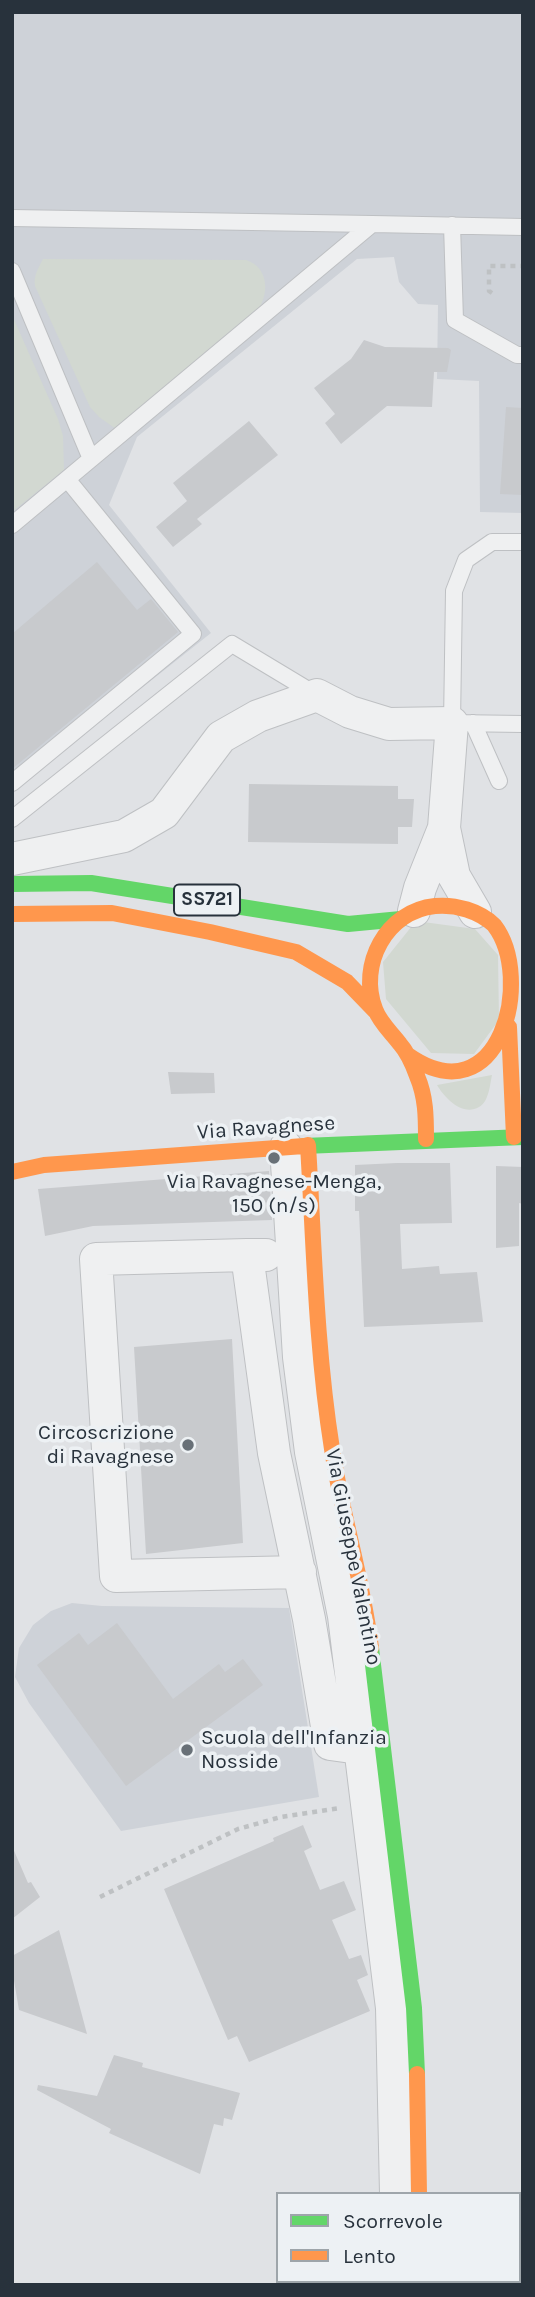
<!DOCTYPE html>
<html>
<head>
<meta charset="utf-8">
<style>
	body { margin:0 }
	#map { position:relative; width:535px; height:2297px; overflow:hidden; background:#e0e2e5; font-family:Karla,sans-serif }
	canvas { display:block }
	.frame { position:absolute; inset:0; border:14px solid #28323c; pointer-events:none }
	.legend { position:absolute; left:276px; top:2192px; width:245px; height:91px; box-sizing:border-box; background:#edf1f4; border:2px solid #9ea5aa; margin:0; padding:9px 12px; list-style:none; font-size:21px; color:#28323c }
	.legend li { display:flex; align-items:center; gap:14px; height:35px }
	.legend b { width:35px; border:2px solid #9ea5aa }
</style>
</head>
<body>
<div id="map">
<canvas width="535" height="2297"></canvas>
<div class="frame"></div>
<ul class="legend">
<li><b style="height:9px;background:#63d668"></b>Scorrevole</li>
<li><b style="height:9px;background:#ff974d"></b>Lento</li>
</ul>
</div>
<script>
const c = document.querySelector('canvas').getContext('2d');
c.lineJoin = 'round';
function fill(path, color) {
  c.fillStyle = color;
  c.fill(path, 'evenodd');
}
function trace(path, color, width, dash) {
  c.strokeStyle = color;
  c.lineWidth = width;
  c.lineCap = dash ? 'butt' : 'round';
  c.setLineDash(dash || []);
  c.stroke(path);
}
function label(font, color, halo, rows, align = 'center') {
  c.font = font + ' Karla,sans-serif';
  c.lineWidth = 7;
  c.setLineDash([]);
  c.textBaseline = 'middle';
  c.strokeStyle = halo;
  c.fillStyle = color;
  for (const [text, x, y, turn = 0] of rows) {
    c.save();
    c.translate(x, y);
    c.rotate((+turn || 0) * Math.PI / 180);
    c.textAlign = isNaN(turn) ? turn : align;
    if (halo) c.strokeText(text, 0, 0);
    c.fillText(text, 0, 0);
    c.restore();
  }
}
fill(new Path2D(`
	M12,12H523V513L480,512L479,381L437,379L438,305L418,304L399,282L394,257L357,259L137,437L109,505L211,633L12,791Z
	M72,1603L102,1606L289,1608L319,1797L121,1831L29,1703L15,1677L19,1648L33,1625L51,1611Z`), '#ced2d8');
fill(new Path2D(`
	M43,259L246,260C270,268 269,295 257,312L116,429L99,417L90,407L35,286C33,276 39,267 43,259Z
	M12,315L58,419L63,436L64,470L12,512Z
	M416,921L475,929L498,955L499,1020L474,1054L431,1053L386,999L383,962Z
	M492,1075C490,1084 489,1102 479,1107C462,1117 444,1097 437,1085Z`), '#d2d8d1');
fill(new Path2D(`
	M364,340L385,347L448,348L451,350L447,372H434L432,407L387,406L341,444L325,423L335,414L314,388L351,359Z
	M506,407L523,408V495L500,494Z
	M249,421L278,455L197,519L202,524L173,547L156,527L187,501L173,483Z
	M97,562L137,610L151,599L178,632L12,769V634Z
	M249,784L398,786V799H414L412,827H398V844L248,842Z
	M168,1072L214,1073L215,1093L171,1094Z
	M397,1163H450L452,1223L400,1224L402,1269L439,1266L440,1274L477,1272L483,1322L364,1327L359,1211H355V1165Z
	M496,1166L523,1167V1204L519,1203V1246L496,1248Z
	M269,1171L272,1220L93,1226L45,1236L38,1189Z
	M232,1339L243,1543L146,1554L134,1347Z
	M117,1623L173,1699L219,1664L225,1672L243,1659L263,1685L126,1786L37,1665L79,1633L88,1645Z
	M303,1825L312,1847L304,1851L320,1890L344,1881L356,1910L332,1920L349,1959L361,1955L368,1975L357,1980L370,2011L249,2062L237,2036L228,2040L164,1889L274,1841L273,1838Z
	M12,1846L28,1883L31,1882L40,1897L12,1919Z
	M59,1930L67,1959L87,2034L19,2010L12,1969V1956Z
	M114,2055L143,2063L142,2067L240,2093L232,2120L224,2118L223,2126L214,2124L200,2174L109,2133L111,2129L37,2090L38,2085L97,2096Z`), '#c8cacd');
const lane = new Path2D(`
	M12,218L372,224L91,459
	M372,224L523,227
	M452,225L455,320L517,355H523
	M12,271L91,459L12,525
	M523,542H492L466,560L454,591L452,723L523,724
	M473,723L499,781
	M12,783L193,634L67,479
	M12,819L232,644L315,694`);
const street = new Path2D(`
	M12,859L124,836L164,813L221,737L258,716L317,695L350,712L389,724L452,723L444,828L454,876L475,912
	M414,911L420,888L444,828
	M286,1147L299,1357L311,1452L344,1616L392,2008L396,2194
	M247,1255L96,1259L116,1576L300,1572
	M266,1255H247L274,1453L309,1619L330,1744L359,1748
	M397,2281V2285
	M420,2281V2285`);
trace(lane, '#bec0c3', 18);
trace(street, '#bec0c3', 34);
trace(new Path2D(`
	M492,293L489,291V266H523
	M100,1897L238,1829L281,1817L340,1808`), '#bec1c3', 4.5, [5, 5]);
trace(lane, '#eff0f1', 16);
trace(street, '#eff0f1', 32);
trace(new Path2D(`
	M12,884L91,883L348,924L401,919
	M304,1146L523,1137
	M371,1648L414,2008L417,2074`), '#63d668', 16);
trace(new Path2D(`
	M12,914L112,913L210,932L296,952L347,982L376,1012
	M509,1027L514,1137
	M408,1055C500,1119 535,978 494,925C479,911 456,904 435,906C386,911 358,965 375,1009C380,1023 392,1033 400,1044C408,1053 413,1065 417,1076C426,1097 426,1117 426,1139
	M308,1145C314,1246 316,1348 332,1449C342,1516 363,1580 371,1648
	M12,1172L44,1165L304,1146
	M417,2074L419,2194`), '#ff974d', 16);
for (const [x, y, r, color] of [
	[274,1158,7,"#687077"],
	[188,1445,7,"#687077"],
	[187,1750,7,"#687077"]
]) {
  const dot = new Path2D();
  dot.arc(x, y, r, 0, 2 * Math.PI);
  c.fillStyle = color;
  c.fill(dot);
  trace(dot, '#edf1f4', 2.5);
}
for (const [x, y, w] of [
	[207,900,66]
]) {
  const box = new Path2D();
  box.roundRect(x - w / 2, y - 15.5, w, 31, 5);
  c.fillStyle = '#edf1f4';
  c.fill(box);
  trace(box, '#28323c', 2);
}
label('bold 19px', '#28323c', null, [
	["SS721",207,900]
]);
label('21px', '#28323c', '#edf1f4', [
	["Via Ravagnese",266,1128,-4],
	["Via Giuseppe Valentino",353,1557,79]
]);
label('21px', '#28323c', '#edf1f4', [
	["Via Ravagnese-Menga,",274,1182],
	["150 (n/s)",274,1206],
	["Circoscrizione",174,1433,"right"],
	["di Ravagnese",174,1457,"right"],
	["Scuola dell'Infanzia",201,1738,"left"],
	["Nosside",201,1762,"left"]
]);
</script>
</body>
</html>
